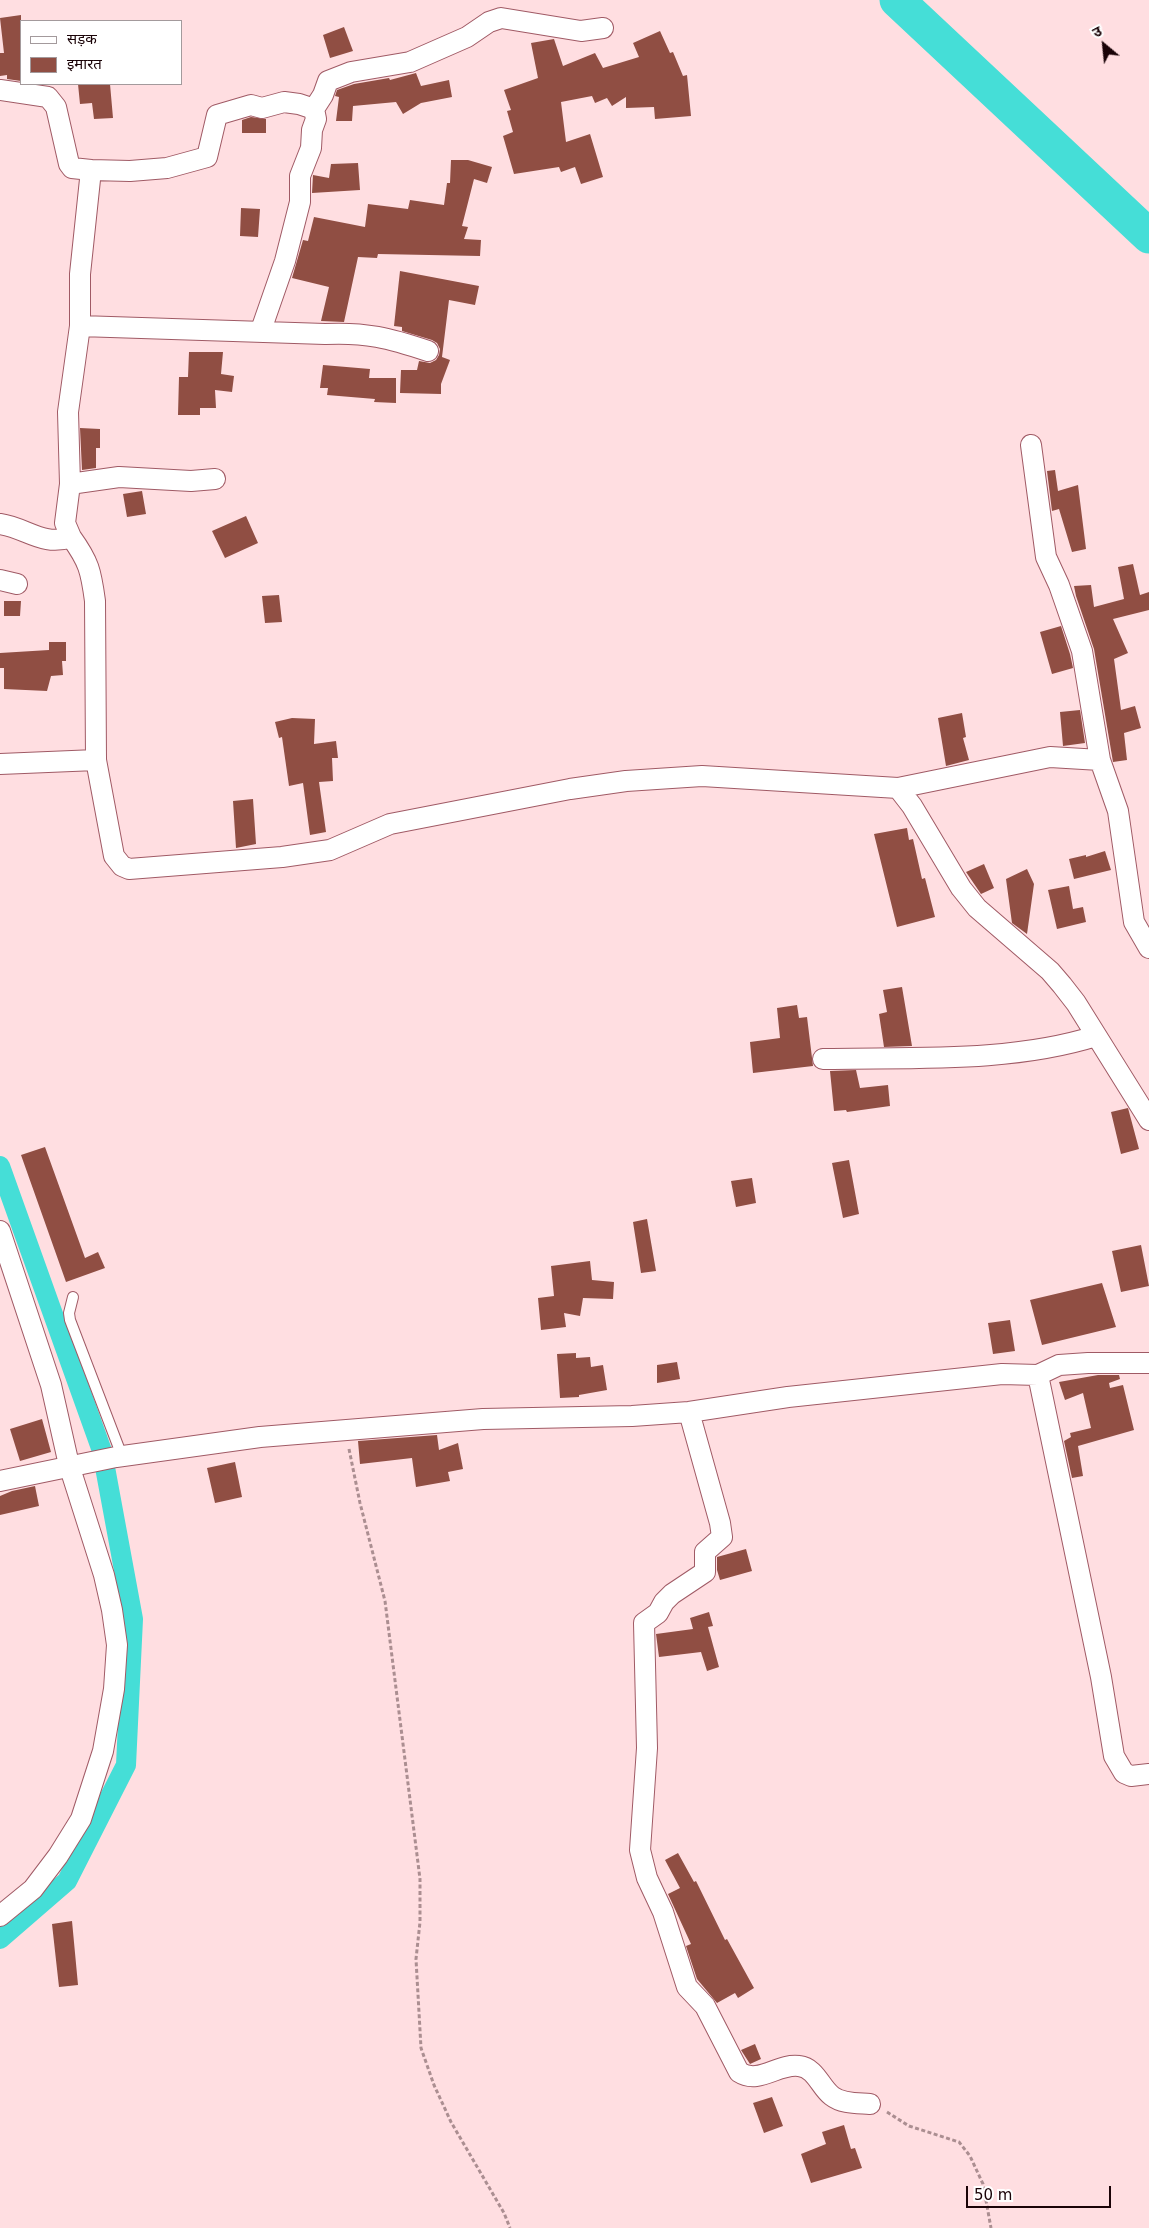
<!DOCTYPE html>
<html>
<head>
<meta charset="utf-8">
<style>
	body { margin:0 }
	#map { position:relative; width:1149px; height:2228px; overflow:hidden; background:#ffdee1; font-family:"DejaVu Sans","Noto Sans Devanagari",sans-serif }
	canvas { display:block }
	.legend { position:absolute; left:20px; top:20px; width:162px; height:65px; box-sizing:border-box; background:#fff; border:1px solid #a39a9c; margin:0; padding:6px 9px; list-style:none; font-size:15px; color:#1a0307 }
	.legend li { display:flex; align-items:center; gap:10px; height:25px }
	.legend b { width:25px; border:1px solid #a39a9c }
	.north { position:absolute; left:1079px; top:20px; width:50px; height:50px; -webkit-text-stroke:4px #fff; paint-order:stroke; rotate:332deg; font-size:14px; font-weight:700; line-height:20px; text-align:center; color:#1a0307 }
	.north::after { content:''; display:block; margin:auto; width:18px; height:22px; background:#1a0307; clip-path:polygon(50% 0,100% 100%,50% 72%,0 100%) }
	.scale { position:absolute; left:966px; top:2186px; width:145px; height:22px; box-sizing:border-box; border:2px solid #1a0307; border-top:0; padding-left:6px; font-size:15px; line-height:18px; white-space:nowrap; color:#1a0307; -webkit-text-stroke:4px #fff; paint-order:stroke }
</style>
</head>
<body>
<div id="map">
<canvas width="1149" height="2228"></canvas>
<ul class="legend">
<li><b style="height:6px;background:#fff"></b>सड़क</li>
<li><b style="height:14px;background:#904e43"></b>इमारत</li>
</ul>
<div class="north">उ</div>
<div class="scale">50 m</div>
</div>
<script>
const c = document.querySelector('canvas').getContext('2d');
c.lineJoin = 'round';
function trace(path, color, width, dash) {
  c.strokeStyle = color;
  c.lineWidth = width;
  c.lineCap = dash ? 'butt' : 'round';
  c.setLineDash(dash || []);
  c.stroke(path);
}
function fill(path, color) {
  c.fillStyle = color;
  c.fill(path, 'evenodd');
}
trace(new Path2D(`
	M0,1166L102,1451L133,1619L126,1765L67,1881L0,1939`), '#45ded7', 20);
trace(new Path2D(`
	M897,0L1149,236`), '#45ded7', 35);
fill(new Path2D(`
	M21,15V81L7,79V75L0,76V53H4L0,18Z
	M344,27L353,51L330,58L323,35Z
	M660,31L670,53L673,52L683,76L687,75L691,116L655,119L654,107L626,108V97L612,106L607,98L595,103L592,96L561,102L566,142L590,134L603,177L581,184L575,167L561,172L559,167L514,174L503,136L513,132L507,111L511,110L504,90L538,78L531,43L554,39L563,66L595,53L603,68L639,57L633,43Z
	M416,73L421,86L449,80L452,97L421,103L403,114L396,102L353,106L352,121H336L339,97L335,96L337,90L354,84L389,78L390,80Z
	M78,84H110L113,118L94,119L92,103L80,104Z
	M251,117L266,119V133H242V120Z
	M451,160H468L492,167L487,183L474,179L462,226L468,227L464,239L481,240L480,256L378,254L377,258L358,257L344,322L321,321L329,287L292,278L303,240L308,241L314,217L365,227L368,204L408,209L410,200L444,205L447,183H450Z
	M358,163L360,190L312,193L313,175L329,178L331,164Z
	M241,208L260,209L258,237L240,236Z
	M400,271L479,286L475,305L449,300L442,357L450,360L441,384V394L400,393L401,370H417L419,361L430,363L436,360L439,355L440,349L437,343L432,340L402,331V327L394,326Z
	M189,352H223L221,374L234,376L232,392L215,390L216,408H200V415H178L179,377H188Z
	M323,365L370,369L369,378H396V403L374,402L375,399L327,395L328,388H320Z
	M80,428L100,429V448H96V468L82,470Z
	M1055,470L1058,491L1078,485L1086,549L1072,552L1059,509L1052,511L1047,471Z
	M142,491L146,514L127,517L123,494Z
	M246,516L258,543L225,558L212,531Z
	M1133,564L1140,595L1149,592V610L1113,619L1128,653L1114,659L1121,710L1135,706L1141,728L1124,733L1127,760L1113,762L1094,649L1076,596L1074,586L1091,585L1094,607L1124,599L1118,567Z
	M279,595L282,622L265,623L262,596Z
	M4,601H21L20,616H4Z
	M1061,626L1070,654L1073,668L1052,674L1040,632Z
	M49,642H66V661H62L63,675L51,676L47,691L4,689V668H0V653L49,650Z
	M1080,710L1085,743L1063,746L1060,712Z
	M962,713L966,737L963,738L969,760L946,766L938,718Z
	M292,718L315,719L314,744L336,741L338,758H332L333,781L319,782L326,832L310,835L303,783L289,786L282,737L279,738L275,722Z
	M253,799L256,844L236,848L233,801Z
	M907,828L909,840L913,839L922,879L925,878L935,917L897,927L874,834Z
	M1105,851L1111,870L1074,879L1069,859L1086,855V857Z
	M984,864L994,888L981,894L966,872Z
	M1027,869L1034,884L1027,934L1012,923L1006,879Z
	M1069,886L1073,909L1083,907L1086,922L1057,929L1048,890Z
	M902,987L912,1046L884,1047L879,1014L887,1012L883,990Z
	M797,1005L799,1018L807,1017L813,1066L753,1073L750,1042L780,1038L777,1008Z
	M856,1070L860,1088L888,1085L890,1106L847,1112L846,1110L834,1111L830,1071Z
	M1128,1108L1139,1149L1121,1154L1111,1112Z
	M45,1147L85,1258L98,1252L105,1268L66,1282L21,1155Z
	M849,1160L859,1214L843,1218L832,1163Z
	M752,1178L756,1203L736,1207L731,1181Z
	M647,1219L656,1271L641,1273L633,1222Z
	M1141,1245L1149,1286L1121,1292L1112,1251Z
	M590,1261L592,1280L614,1282L613,1299L583,1298L580,1316L564,1313L566,1327L541,1330L538,1298L554,1296L551,1266Z
	M1102,1283L1116,1327L1042,1345L1030,1300Z
	M1010,1320L1015,1351L993,1354L988,1323Z
	M576,1353V1358L590,1357L591,1367L603,1365L607,1390L579,1395V1397L560,1398L557,1354Z
	M677,1362L680,1379L657,1383V1365Z
	M1098,1375H1119L1120,1379L1109,1383L1110,1388L1123,1385L1134,1430L1078,1446L1083,1476L1072,1478L1064,1441L1071,1437L1070,1433L1091,1428L1083,1393L1065,1400L1059,1382Z
	M42,1419L51,1452L20,1461L10,1429Z
	M437,1435L439,1450L458,1443L463,1469L448,1472L450,1481L416,1487L412,1458L360,1464L358,1441Z
	M235,1462L242,1497L215,1503L207,1468Z
	M35,1486L39,1506L0,1515V1496L12,1491Z
	M746,1549L752,1571L720,1580L717,1570V1557Z
	M709,1612L713,1626L708,1627L719,1667L707,1671L701,1652L659,1657L656,1634L693,1629L690,1618Z
	M678,1853L694,1882L696,1881L725,1940L727,1939L754,1988L738,1998L735,1993L717,2003L697,1979L686,1946L691,1944L668,1894L680,1888L665,1860Z
	M72,1921L78,1985L59,1987L52,1924Z
	M755,2044L761,2059L750,2064L741,2050Z
	M772,2097L783,2126L764,2133L753,2103Z
	M844,2125L851,2149L855,2148L862,2168L811,2183L801,2154L826,2144L822,2132Z`), '#904e43');
const lane = new Path2D(`
	M73,1297L69,1313L70,1320L122,1456`);
const street = new Path2D(`
	M0,90L48,97L56,107L69,164L72,168L91,170L80,274V326L68,412L70,484L65,523L71,537C43,547 27,528 0,524
	M91,170L130,171L167,168L207,157L217,115L251,105L262,108L284,102L299,104L314,109
	M80,326L325,334C366,332 389,338 428,351
	M261,330L285,261L300,202V176L311,148L312,130L316,119L314,109L323,95L328,81L351,72L410,62L467,37L489,22L501,18L581,31L603,28
	M1031,445L1046,557L1059,585L1082,651L1100,760L1118,811L1134,922L1149,948
	M70,484L119,477L191,481L215,479
	M71,537C89,562 91,571 95,601L96,760L114,856L122,866L129,869L282,857L330,850L390,824L570,789L626,781L702,776L898,788L912,806L961,888L977,908L1050,971L1062,985L1076,1003L1149,1120
	M0,580L17,584
	M0,764L96,760
	M898,788L1050,757L1100,760
	M823,1059C912,1057 1010,1063 1096,1036
	M0,1231L51,1385L69,1465L104,1575L112,1610L117,1645L114,1689L103,1751L81,1819L58,1856L33,1889L0,1916
	M1038,1375L1101,1677L1114,1756L1124,1773L1131,1776L1149,1774
	M689,1412L720,1523L722,1537L705,1552V1572L672,1594L664,1602L658,1613L644,1623L647,1748L640,1850L647,1878L663,1912L687,1987L705,2006L739,2072C759,2085 778,2063 799,2066C816,2068 820,2087 832,2096C842,2104 858,2103 870,2104
	M0,1481L116,1457L260,1437L483,1419L632,1416L689,1412L788,1397L1002,1374L1038,1375L1059,1365L1088,1363H1149`);
trace(lane, '#a05a65', 12);
trace(street, '#a05a65', 22);
trace(new Path2D(`
	M349,1449L360,1503L385,1601L417,1855L420,1879V1922L416,1959L421,2048L434,2085L451,2122L504,2213L510,2228
	M887,2112L909,2126L959,2142L970,2156L983,2184L991,2228`), '#ab8e91', 3, [4, 2.5]);
trace(lane, '#fff', 10);
trace(street, '#fff', 20);
</script>
</body>
</html>
